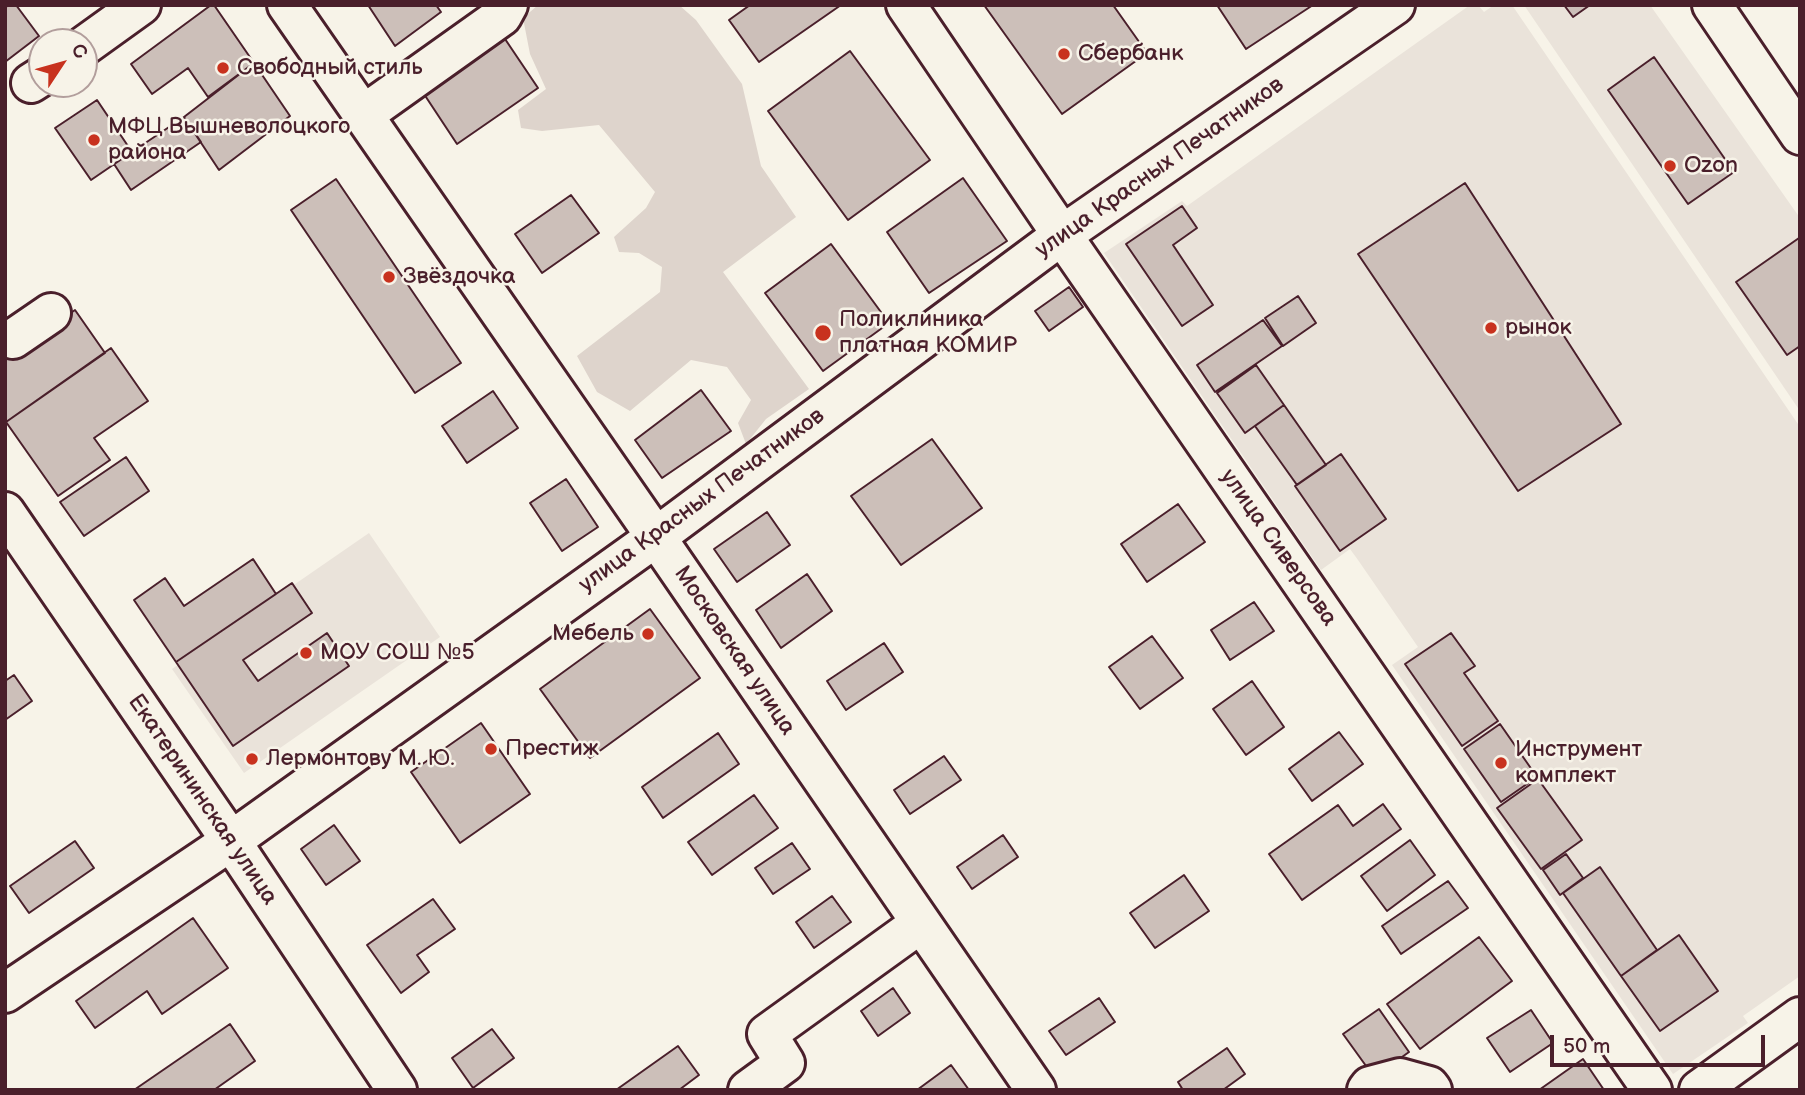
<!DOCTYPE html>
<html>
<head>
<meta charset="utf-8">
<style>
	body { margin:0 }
	#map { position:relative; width:1805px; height:1095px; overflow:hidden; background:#f7f3e8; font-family:"Balsamiq Sans",sans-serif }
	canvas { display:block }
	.frame { position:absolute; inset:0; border:7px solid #4a1f2b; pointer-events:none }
	.north { position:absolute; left:28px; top:28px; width:70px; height:70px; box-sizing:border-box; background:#f7f3e8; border:2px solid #b29e9c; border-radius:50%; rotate:54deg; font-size:19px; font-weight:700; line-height:28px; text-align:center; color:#4a1f2b }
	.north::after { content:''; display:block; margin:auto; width:24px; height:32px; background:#c8321e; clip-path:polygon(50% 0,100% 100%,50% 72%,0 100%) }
	.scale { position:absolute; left:1550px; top:1035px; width:215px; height:32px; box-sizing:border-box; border:4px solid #4a1f2b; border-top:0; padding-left:9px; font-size:21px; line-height:24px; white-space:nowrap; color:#4a1f2b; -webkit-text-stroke:5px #f7f3e8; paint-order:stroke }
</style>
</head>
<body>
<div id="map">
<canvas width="1805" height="1095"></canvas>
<div class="frame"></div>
<div class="north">С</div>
<div class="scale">50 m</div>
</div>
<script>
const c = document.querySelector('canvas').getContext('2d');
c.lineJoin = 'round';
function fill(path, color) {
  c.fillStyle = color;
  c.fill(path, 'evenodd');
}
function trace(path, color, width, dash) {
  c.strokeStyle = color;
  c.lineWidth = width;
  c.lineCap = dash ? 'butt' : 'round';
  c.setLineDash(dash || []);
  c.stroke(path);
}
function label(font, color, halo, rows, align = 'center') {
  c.font = font + ' "Balsamiq Sans",sans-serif';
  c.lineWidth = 5;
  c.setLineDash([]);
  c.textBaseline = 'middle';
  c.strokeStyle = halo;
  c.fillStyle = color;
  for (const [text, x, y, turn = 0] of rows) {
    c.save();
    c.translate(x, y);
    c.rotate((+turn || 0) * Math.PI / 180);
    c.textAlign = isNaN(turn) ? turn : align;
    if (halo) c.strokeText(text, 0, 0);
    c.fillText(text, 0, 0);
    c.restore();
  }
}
fill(new Path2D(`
	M1470,5H1478L1484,12L1494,5H1512L1800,427V976L1743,1016L1748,1023L1673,1074L1392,665L1418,647L1358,560L1350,549L1321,570L1104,253L1182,201L1187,206Z
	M1524,5H1650L1800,218V411Z
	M369,533L440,637L244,773L172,669Z`), '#eae3da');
fill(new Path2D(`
	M538,5H679L696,20L742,84L761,166L796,217L723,272L809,389L766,419L746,444L738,423L751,400L727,367L691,360L630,411L597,392L577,356L660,292L662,267L639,253L619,252L614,237L646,208L655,192L599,125L542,131L521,128L518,110L546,89L530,54L523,18Z`), '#ded4cc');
const building = new Path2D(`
	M8,5H16L39,36L5,62V8Z
	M211,5H214L254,63L208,97L188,68L152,94L131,64Z
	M368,5H436L441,12L395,46Z
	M750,5H841L759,62L729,20Z
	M984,5H1113L1147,53L1062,114Z
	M1217,5H1313L1246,49Z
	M1564,5H1590L1573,17Z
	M501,33L538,88L457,144L420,88Z
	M850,51L930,160L848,220L768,111Z
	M1654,57L1734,172L1688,204L1608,90Z
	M254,63L290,116L219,170L184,117Z
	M97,100L132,152L91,180L55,128Z
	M184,117L201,142L131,190L114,164Z
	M963,178L1007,241L929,293L887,232Z
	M336,179L461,363L415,393L291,210Z
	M1465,183L1621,424L1518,491L1358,254Z
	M571,195L599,233L542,273L515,234Z
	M1182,206L1197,228L1173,245L1213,305L1182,326L1126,244Z
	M1799,238L1800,346L1787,355L1736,282Z
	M831,244L889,323L823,371L765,293Z
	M1069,287L1083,307L1049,331L1035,311Z
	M1298,296L1316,323L1283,346L1265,318Z
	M75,310L105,353L6,422L5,328L20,348Z
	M1263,320L1282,346L1215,392L1197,365Z
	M111,348L148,401L94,438L110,460L58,496L6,422Z
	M1256,365L1284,405L1245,433L1217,393Z
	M701,390L731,431L662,478L635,440Z
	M493,391L518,428L467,463L442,426Z
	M1284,405L1326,465L1297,485L1255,426Z
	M932,439L982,508L901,565L851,496Z
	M1341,454L1386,519L1340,551L1295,486Z
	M126,457L149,491L84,536L60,502Z
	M566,479L598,527L562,551L530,503Z
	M1178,504L1205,542L1147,582L1121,544Z
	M767,512L790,545L737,582L714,549Z
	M253,559L276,594L176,662L134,600L165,578L184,606Z
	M807,574L832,611L781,648L756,610Z
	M292,583L312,613L243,660L258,681L327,633L349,666L233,746L176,662Z
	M1254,602L1274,631L1230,660L1211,630Z
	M650,609L700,678L590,758L540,689Z
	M1451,633L1475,666L1464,673L1498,721L1462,746L1405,664Z
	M1152,636L1183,678L1140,709L1109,667Z
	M884,643L903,672L846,710L827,681Z
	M14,675L32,701L5,720V681Z
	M1252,681L1284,727L1246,755L1213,709Z
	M481,723L530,794L460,843L411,772Z
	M1500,724L1537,777L1501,802L1464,749Z
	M1339,732L1363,764L1312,801L1289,769Z
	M718,733L739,764L663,818L642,787Z
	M944,756L961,780L910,814L894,790Z
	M1538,779L1582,840L1541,869L1497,808Z
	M754,795L778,828L712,875L688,842Z
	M1383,804L1401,829L1302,900L1269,854L1338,805L1353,826Z
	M334,825L360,861L326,885L301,849Z
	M1003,835L1018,857L972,889L957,867Z
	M1410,840L1435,875L1387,911L1361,876Z
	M75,841L94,868L29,913L10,886Z
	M792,843L810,869L773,894L755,868Z
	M1566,854L1583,878L1560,895L1543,870Z
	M1600,867L1657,950L1621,976L1563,893Z
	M1184,875L1209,911L1155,948L1130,913Z
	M1448,881L1468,908L1401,954L1382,926Z
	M832,896L851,922L814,948L796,922Z
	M433,899L455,929L417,955L429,972L401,993L367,945Z
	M193,918L228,968L162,1014L147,991L95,1028L76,1001Z
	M1679,935L1718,991L1660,1031L1621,976Z
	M1479,937L1512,981L1420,1049L1387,1004Z
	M893,988L910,1013L878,1036L861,1011Z
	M1099,998L1115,1022L1066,1055L1049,1031Z
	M1379,1009L1409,1052L1374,1077L1343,1034Z
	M1531,1010L1553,1043L1510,1072L1487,1038Z
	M230,1024L255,1061L214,1090H134Z
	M492,1029L514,1058L473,1088L452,1058Z
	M678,1046L699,1075L679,1090H616Z
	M1227,1048L1245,1074L1223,1090H1183L1178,1082Z
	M1583,1059L1604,1090H1539Z
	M951,1065L969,1090H917Z`);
fill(building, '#ccbfb9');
trace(building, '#4a1f2b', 2);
const minor = new Path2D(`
	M287,5L656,537L1036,1090
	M906,5L1062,235L1652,1090
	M1712,5L1800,135
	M84,46L141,5
	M31,83L42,76
	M363,115L502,16L508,5
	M13,339L51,313
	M5,512L231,841L397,1090
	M5,993L231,841L656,537L1062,235L1395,5
	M748,1090L785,1063L767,1034L921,923
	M1367,1090L1370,1086L1400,1078L1429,1086L1432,1090
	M1699,1090L1800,1017`);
trace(minor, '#4a1f2b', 44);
trace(minor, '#f7f3e8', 38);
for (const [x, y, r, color] of [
	[1064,54,7,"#c8321e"],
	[223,68,7,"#c8321e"],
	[94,140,7,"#c8321e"],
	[1670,166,7,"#c8321e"],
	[389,277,7,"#c8321e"],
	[1491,328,7,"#c8321e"],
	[823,333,9,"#c8321e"],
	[648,634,7,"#c8321e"],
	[306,653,7,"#c8321e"],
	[491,749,7,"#c8321e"],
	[252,759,7,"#c8321e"],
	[1501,763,7,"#c8321e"]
]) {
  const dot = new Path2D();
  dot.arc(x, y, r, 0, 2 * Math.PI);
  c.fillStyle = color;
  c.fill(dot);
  trace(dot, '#f7f3e8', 2.5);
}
label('23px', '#4a1f2b', '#f7f3e8', [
	["Сбербанк",1078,54],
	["Свободный стиль",237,68],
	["МФЦ Вышневолоцкого",108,127],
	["района",108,153],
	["Ozon",1684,166],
	["Звёздочка",403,277],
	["Поликлиника",839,320],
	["платная КОМИР",839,346],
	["рынок",1505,328],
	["Мебель",634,634,"right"],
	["МОУ СОШ №5",320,653],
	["Престиж",505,749],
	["Инструмент",1515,750],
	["комплект",1515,776],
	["Лермонтову М. Ю.",266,759]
], 'left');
label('23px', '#4a1f2b', '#f7f3e8', [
	["улица Красных Печатников",1160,168,-35],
	["улица Красных Печатников",702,501,-36],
	["улица Сиверсова",1278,548,55],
	["Московская улица",734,651,56],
	["Екатерининская улица",202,800,56]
]);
</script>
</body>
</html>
